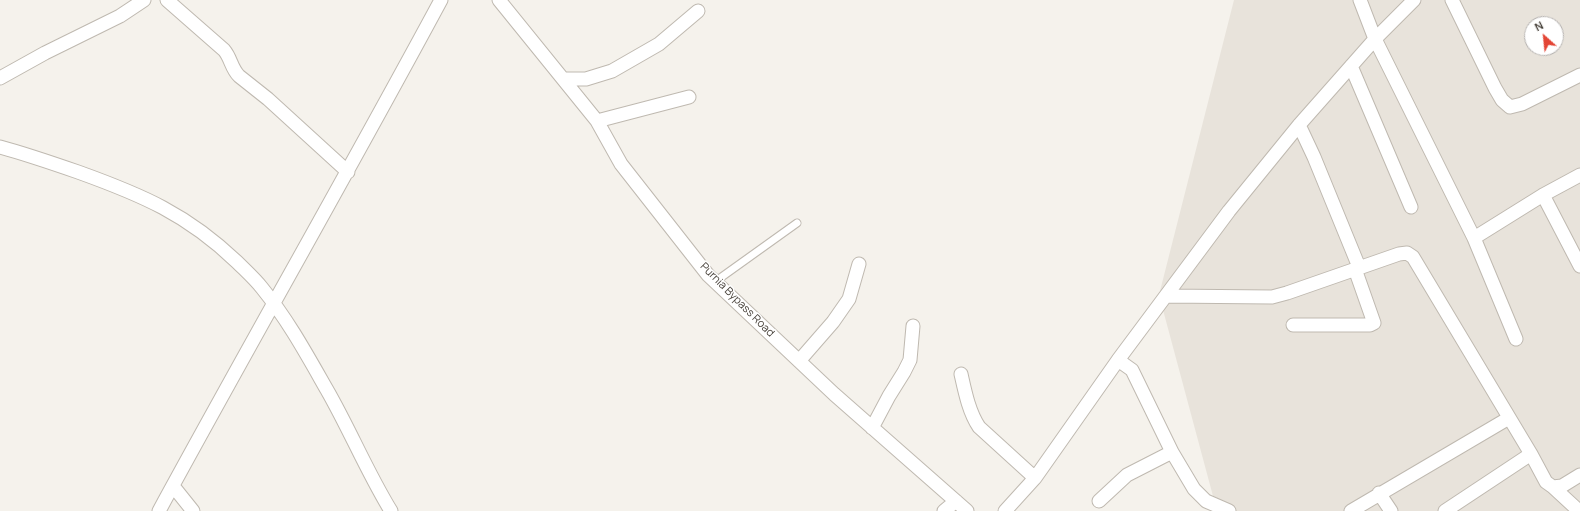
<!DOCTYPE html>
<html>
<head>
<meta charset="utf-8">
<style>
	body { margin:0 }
	#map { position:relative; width:1580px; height:511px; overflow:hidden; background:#f5f2ec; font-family:Manrope,sans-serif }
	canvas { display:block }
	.north { position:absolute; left:1524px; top:16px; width:40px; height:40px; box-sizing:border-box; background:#fff; border:1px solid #b6b3b1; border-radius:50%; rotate:333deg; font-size:11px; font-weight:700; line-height:16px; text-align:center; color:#48423b }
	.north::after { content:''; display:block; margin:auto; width:14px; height:18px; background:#e34535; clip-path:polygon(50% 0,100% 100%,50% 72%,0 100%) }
</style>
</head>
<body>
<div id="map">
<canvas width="1580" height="511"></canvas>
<div class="north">N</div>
</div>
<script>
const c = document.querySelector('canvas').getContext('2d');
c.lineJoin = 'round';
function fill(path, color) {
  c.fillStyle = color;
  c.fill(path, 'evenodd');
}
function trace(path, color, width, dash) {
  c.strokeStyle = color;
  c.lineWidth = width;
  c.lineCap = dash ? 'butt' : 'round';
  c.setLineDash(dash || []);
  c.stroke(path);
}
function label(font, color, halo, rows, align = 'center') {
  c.font = font + ' Manrope,sans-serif';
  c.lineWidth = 3;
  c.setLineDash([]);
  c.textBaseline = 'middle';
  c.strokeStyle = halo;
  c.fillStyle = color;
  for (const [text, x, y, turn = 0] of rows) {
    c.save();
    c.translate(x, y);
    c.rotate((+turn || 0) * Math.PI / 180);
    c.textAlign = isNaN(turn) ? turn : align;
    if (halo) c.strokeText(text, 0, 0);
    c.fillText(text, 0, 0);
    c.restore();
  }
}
fill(new Path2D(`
	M1234,0H1580V511H1217L1159,295ZM1532,24H1556V48H1532Z`), '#e8e3db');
const service = new Path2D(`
	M716,281L797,223`);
const minor = new Path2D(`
	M167,0L224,50C231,58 231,68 239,76L268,99L348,172
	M499,0L597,121L621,164L708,275L834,394L967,511
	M1360,0L1375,39L1474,238L1516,339
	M1452,0L1495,88L1502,100L1510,107L1522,104L1580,75
	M1351,66L1411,207
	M0,78L45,53L120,16L144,0
	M563,79H586L612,71L659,44L698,11
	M597,121L689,97
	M1299,125L1314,157L1359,267
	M0,147C26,154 52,163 78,172C142,195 187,214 237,262C246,271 255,279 262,288C288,320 307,355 327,390C350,430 367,472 391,511
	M1543,195L1580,266
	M1474,238L1543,195L1580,175
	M1166,296L1272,297L1287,293L1399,254L1407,253L1413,257L1531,454L1546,482L1553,487L1562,486L1580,475
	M1293,325H1370L1374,323L1355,269
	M1118,360L1132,370L1172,452L1194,489L1206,501L1229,511
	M799,361L833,322L849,299L859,264
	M961,374C965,392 969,412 979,427L1035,478
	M872,428L889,396L904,372L910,360L913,326
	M173,486L193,511
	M1553,487L1579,511
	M1379,493L1391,511
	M1099,501L1127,475L1172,452
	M159,511C252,340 349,171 441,0
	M944,511L956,501
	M1005,511L1035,478L1118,360L1229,211L1299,125L1375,39L1414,0
	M1351,511L1509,418
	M1445,511L1531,454`);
trace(service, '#bfb9b0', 9);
trace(minor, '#bfb9b0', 15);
trace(service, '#fff', 7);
trace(minor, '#fff', 13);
label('11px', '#48423b', '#fff', [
	["Purnia Bypass Road",737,300,45]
]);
</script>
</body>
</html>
